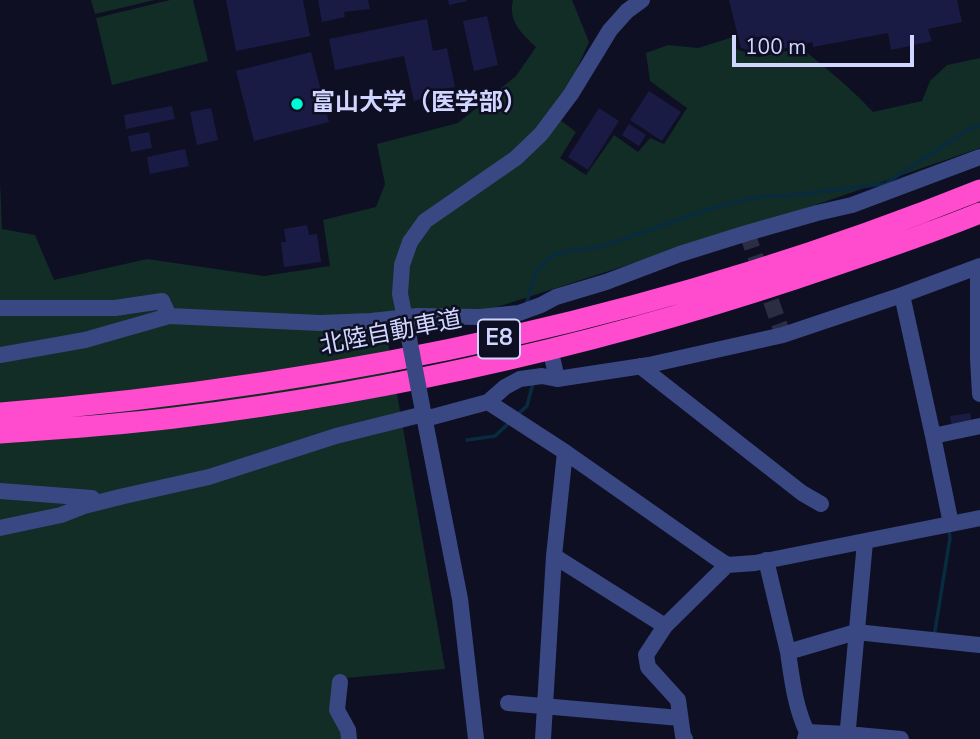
<!DOCTYPE html>
<html>
<head>
<meta charset="utf-8">
<style>
	body { margin:0 }
	#map { position:relative; width:980px; height:739px; overflow:hidden; background:#0e0f23; font-family:"Nunito Sans",sans-serif }
	canvas { display:block }
	.scale { position:absolute; left:732px; top:35px; width:182px; height:32px; box-sizing:border-box; border:4px solid #d0d6ff; border-top:0; padding-left:9px; font-size:21px; line-height:24px; white-space:nowrap; color:#d0d6ff; -webkit-text-stroke:5px #0e0f23; paint-order:stroke }
</style>
</head>
<body>
<div id="map">
<canvas width="980" height="739"></canvas>
<div class="scale">100 m</div>
</div>
<script>
const c = document.querySelector('canvas').getContext('2d');
c.lineJoin = 'round';
function fill(path, color) {
  c.fillStyle = color;
  c.fill(path, 'evenodd');
}
function trace(path, color, width, dash) {
  c.strokeStyle = color;
  c.lineWidth = width;
  c.lineCap = dash ? 'butt' : 'round';
  c.setLineDash(dash || []);
  c.stroke(path);
}
function label(font, color, halo, rows, align = 'center') {
  c.font = font + ' "Nunito Sans","Noto Sans JP",sans-serif';
  c.lineWidth = 5;
  c.setLineDash([]);
  c.textBaseline = 'middle';
  c.strokeStyle = halo;
  c.fillStyle = color;
  for (const [text, x, y, turn = 0] of rows) {
    c.save();
    c.translate(x, y);
    c.rotate((+turn || 0) * Math.PI / 180);
    c.textAlign = isNaN(turn) ? turn : align;
    if (halo) c.strokeText(text, 0, 0);
    c.fillText(text, 0, 0);
    c.restore();
  }
}
fill(new Path2D(`
	M91,0H155L95,14Z
	M170,0H193L208,61L112,85L96,18Z
	M513,0H572L589,42L573,77L551,113L576,132L560,158L586,175L614,135L638,152L650,138L664,144L687,108L650,81L646,53L668,45L698,48L733,37L736,49L759,57L801,48C826,68 851,88 873,112L922,101L930,81L947,65L980,58V148L824,202L388,342L445,669L335,679L345,739H0V181L2,229L35,235L54,280L147,259L264,276L330,266L323,220L376,207L385,184L377,144L458,123L516,76L536,47C521,33 508,21 513,0Z`), '#112d25');
trace(new Path2D(`
	M526,305L537,269L552,256L569,251L604,246L712,208L758,197L786,196L885,184L969,129L980,125
	M517,415L527,406L533,383
	M467,440L495,436L509,423
	M934,637L950,538L949,531`), '#092b40', 3.5);
fill(new Path2D(`
	M226,0H303L310,36L236,51Z
	M318,0H368L370,9L344,12L345,17L322,22Z
	M448,0H467V1L449,5Z
	M729,0H957L962,22L928,29L932,41L891,50L888,33L813,47V42L762,53L741,48Z
	M487,16L498,65L474,71L463,21Z
	M427,19L433,51L447,48L455,87L433,91L427,103L421,99L414,101L404,56L335,70L329,39Z
	M311,52L329,122L254,141L236,71Z
	M649,91L681,112L662,141L630,120Z
	M172,106L175,119L126,129L124,115Z
	M211,108L218,140L197,145L190,112Z
	M599,108L619,121L588,170L568,157Z
	M629,124L646,135L639,146L622,135Z
	M149,132L152,148L131,152L128,136Z
	M185,149L189,166L150,174L147,157Z
	M307,225L309,235L317,234L321,262L284,267L281,242H286L284,229Z
	M970,413L972,423L952,427L950,416Z`), '#1a1b44');
trace(new Path2D(`
	M747,233L783,335`), '#2b2d44', 16, [16, 8]);
trace(new Path2D(`
	M978,267V359L980,394
	M902,295L933,436
	M0,308H115L162,301L169,316
	M407,328L400,294L402,265L410,242L425,221L516,158L541,134L571,94L610,30L627,11L642,0
	M0,355L85,340L169,316L320,323L371,321L418,316L480,317L519,313L541,305L556,297L606,282L680,254L747,233L817,213L852,205L980,157
	M553,361L557,379
	M640,366L802,493L821,504
	M488,402L505,387L520,379L542,376L557,379L649,365L783,335L902,295L980,266
	M423,411L460,599L476,739
	M425,419L488,402L565,452L712,555L727,565L755,563L980,518
	M0,491L92,498
	M951,524L933,436L980,426
	M0,528L61,515L84,506L124,496L209,477L336,436L424,414
	M554,556L665,626L727,565
	M766,560L788,652
	M665,626L646,655L648,667L678,700L683,736L685,739
	M340,682L337,710L348,730L349,739
	M508,703L680,718
	M807,732C795,707 792,679 788,652L856,632L980,645
	M543,739L554,556L565,452
	M805,739L807,732L847,734L901,739
	M847,739L865,542`), '#394882', 16);
trace(new Path2D(`
	M0,413C335,386 668,316 980,190
	M0,433C58,429 116,425 174,418C398,391 622,339 836,265C884,249 933,232 980,213`), '#ff4bcd', 21);
trace(new Path2D(`
	M407,328L423,411`), '#394882', 16);
for (const [x, y, r, color] of [
	[297,104,7,"#00fad7"]
]) {
  const dot = new Path2D();
  dot.arc(x, y, r, 0, 2 * Math.PI);
  c.fillStyle = color;
  c.fill(dot);
  trace(dot, '#0e0f23', 2.5);
}
for (const [x, y, w] of [
	[499,339,42]
]) {
  const box = new Path2D();
  box.roundRect(x - w / 2, y - 19.5, w, 39, 5);
  c.fillStyle = '#0e0f23';
  c.fill(box);
  trace(box, '#d0d6ff', 2);
}
label('bold 23px', '#d0d6ff', null, [
	["E8",499,339]
]);
label('bold 24px', '#d0d6ff', '#0e0f23', [
	["富山大学（医学部）",311,104]
], 'left');
label('24px', '#d0d6ff', '#0e0f23', [
	["北陸自動車道",391,334,-11]
]);
</script>
</body>
</html>
